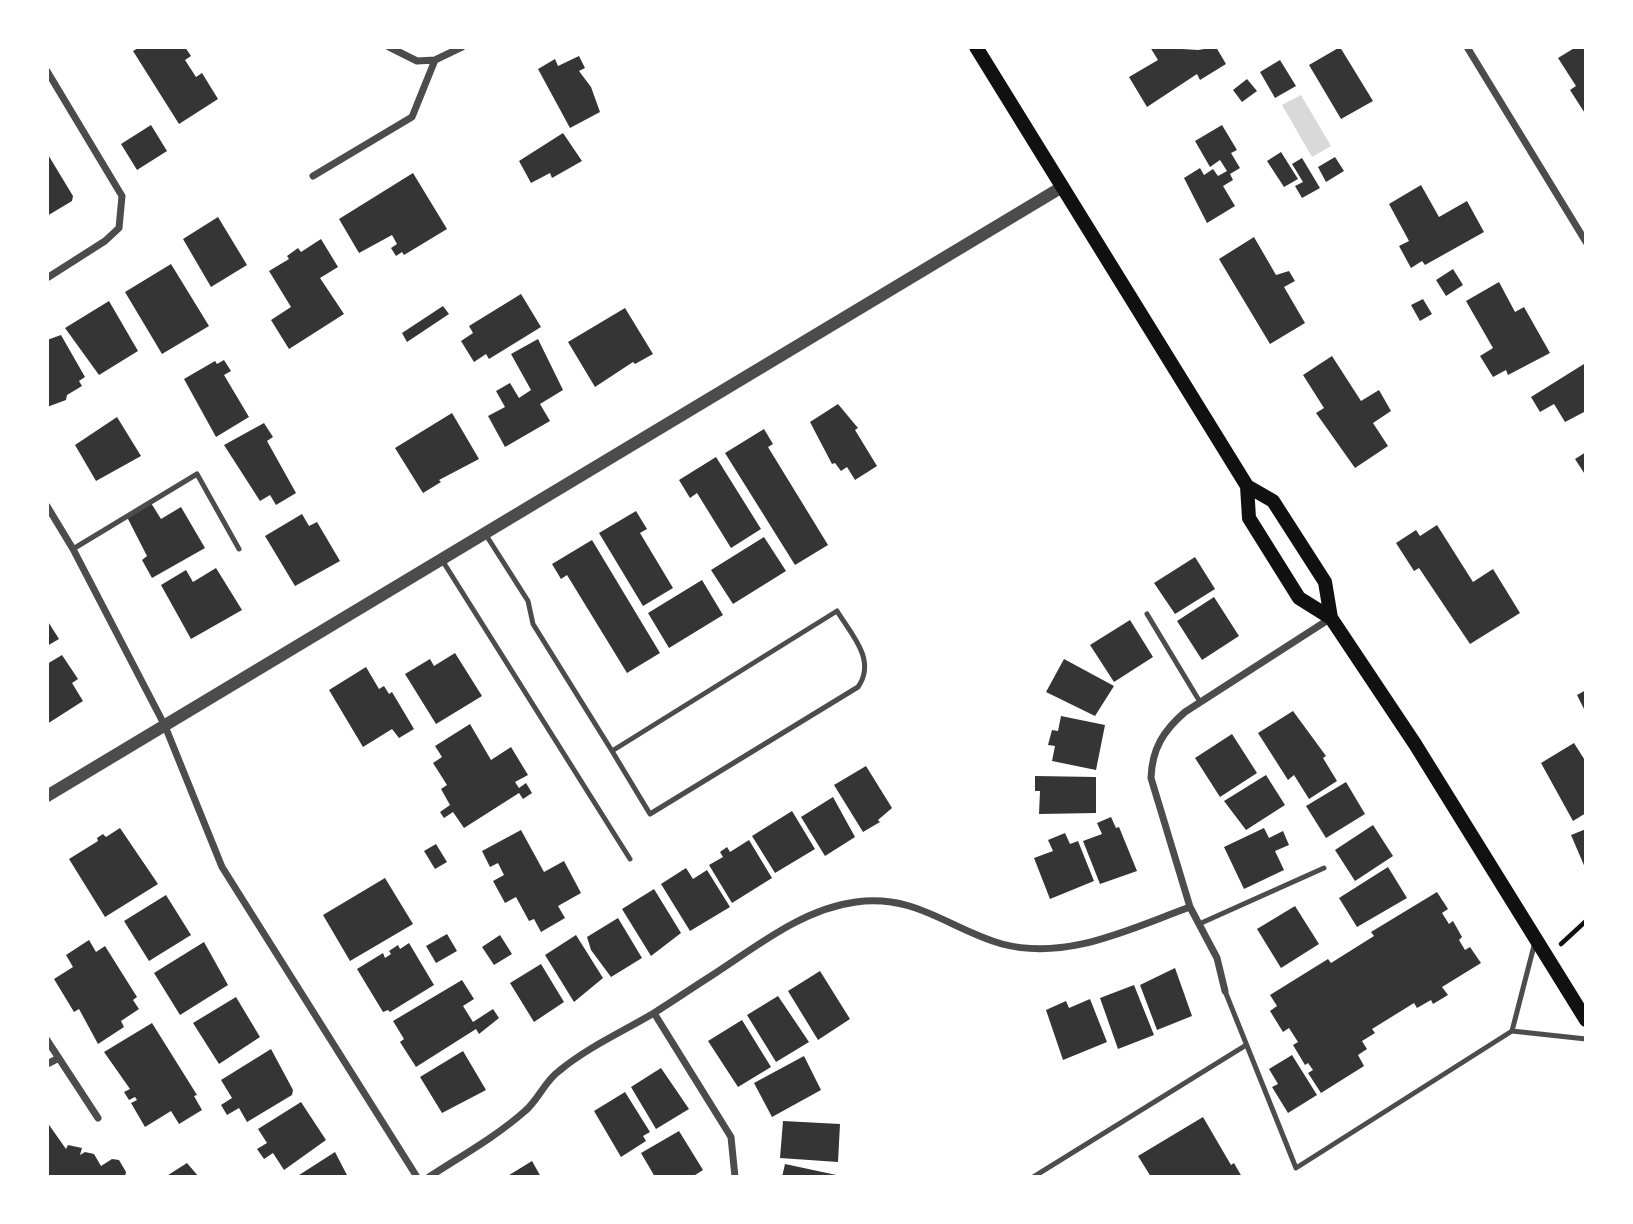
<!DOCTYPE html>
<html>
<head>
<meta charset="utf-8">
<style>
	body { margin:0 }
	#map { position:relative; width:1633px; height:1224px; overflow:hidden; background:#fff; font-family:"PT Sans",sans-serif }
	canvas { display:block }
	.frame { position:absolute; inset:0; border:49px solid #fff; pointer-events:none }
</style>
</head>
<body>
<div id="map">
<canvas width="1633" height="1224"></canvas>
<div class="frame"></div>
</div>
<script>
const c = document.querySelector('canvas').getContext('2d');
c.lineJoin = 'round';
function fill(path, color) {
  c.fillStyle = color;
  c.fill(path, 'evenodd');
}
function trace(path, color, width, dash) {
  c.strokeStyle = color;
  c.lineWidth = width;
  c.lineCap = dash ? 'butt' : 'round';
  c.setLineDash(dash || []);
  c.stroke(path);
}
fill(new Path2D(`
	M1301,95L1331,146L1312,157L1282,105Z`), '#d9d9d9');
fill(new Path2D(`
	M140,47H185L191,56L185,60L196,77L202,73L218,99L179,124L133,51Z
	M1150,47L1198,50L1216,47L1226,64L1200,80L1197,74L1147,107L1129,77L1158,60Z
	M1340,47L1373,101L1341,119L1309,65Z
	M1576,47H1586V115L1570,90L1576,86L1558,58Z
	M579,56L585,68L579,71L591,87L600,112L570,128L538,69L555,59L558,66Z
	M1280,60L1296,86L1275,98L1260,72Z
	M1247,79L1257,91L1242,102L1233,90Z
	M151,125L167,151L137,170L121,144Z
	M1222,125L1237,150L1231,153L1240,168L1230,174L1233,180L1223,186L1235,206L1207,223L1184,178L1200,168L1204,175L1213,169L1218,176L1227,171L1220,160L1210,167L1195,141Z
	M563,133L582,161L552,178L550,173L531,183L519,161Z
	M1281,152L1298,179L1284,187L1267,161Z
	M47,153L73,196L72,201L47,216Z
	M1335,157L1344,171L1326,182L1318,167Z
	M1302,158L1320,188L1302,198L1295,186L1303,182L1292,164Z
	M413,173L447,229L404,255L402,252L396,256L391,248L397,244L392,235L359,253L339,219Z
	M1421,185L1439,217L1467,201L1484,232L1425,265L1422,261L1411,268L1399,246L1409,241L1389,204Z
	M218,217L247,265L211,287L183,239Z
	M1254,237L1276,275L1289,271L1295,281L1284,287L1305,323L1270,344L1219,259Z
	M321,239L338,267L320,278L344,314L289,349L271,320L291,307L269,271L289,259L287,256L298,248L301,252Z
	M171,264L209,326L162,354L125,292Z
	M1453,269L1463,285L1446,296L1436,280Z
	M1499,282L1515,312L1524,307L1550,353L1508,375L1506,370L1493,377L1480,356L1493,348L1466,301Z
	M521,294L541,327L489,359L486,354L474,362L461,341L473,333L469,326Z
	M1423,299L1432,314L1420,321L1411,305Z
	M109,301L138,351L99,375L65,328Z
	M443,306L449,314L407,342L402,333Z
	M625,308L653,354L635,364L633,362L595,387L568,342Z
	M61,335L85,377L79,381L82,386L67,395L66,400L47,407V340Z
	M538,339L563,390L540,404L550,421L505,447L488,416L505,407L496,391L510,383L519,398L531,390L511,354Z
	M1332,356L1361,401L1379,390L1391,411L1373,423L1388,446L1355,468L1316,413L1324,408L1303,375Z
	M224,360L231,371L224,375L249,417L216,437L184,379L215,361L217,364Z
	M1584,364L1586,411L1565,422L1554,404L1540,412L1531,397Z
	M838,404L858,428L855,430L877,466L855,480L847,467L841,471L835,463L832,464L810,422Z
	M452,413L479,459L439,480L441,482L423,493L395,448Z
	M117,417L141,456L96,481L75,445Z
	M264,423L273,437L267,441L296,493L276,505L270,495L260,501L224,445Z
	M764,429L773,444L768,447L828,545L795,565L725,453Z
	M1586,452V476L1575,459Z
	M716,457L761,529L731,548L697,493L690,498L679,480Z
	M151,503L161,519L181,507L205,548L152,578L142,560L147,556L127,517Z
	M636,511L647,529L640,533L673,588L643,606L599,533Z
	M302,514L309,526L317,522L340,561L295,586L265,536Z
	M1437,525L1473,582L1493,569L1520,613L1470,644L1419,568L1414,571L1396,543L1416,530L1420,536Z
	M764,537L786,571L733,604L711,570Z
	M592,540L660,653L627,673L567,575L561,579L552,564Z
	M1195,557L1215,589L1175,614L1154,583Z
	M216,568L242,610L191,639L161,585L186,570L193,582Z
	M702,580L723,615L669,648L648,613Z
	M1214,597L1239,636L1202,660L1177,621Z
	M47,620L59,639L47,646Z
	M1130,620L1153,657L1114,682L1090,645Z
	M455,653L482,696L436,724L405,674L430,659L434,666Z
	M62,655L78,679L72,683L83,701L47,724V664Z
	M1064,659L1114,686L1095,716L1046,692Z
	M366,667L379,689L384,686L389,694L392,692L414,729L399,738L392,729L363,747L329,690Z
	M1586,690V713L1577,695Z
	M1293,711L1326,756L1323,758L1337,781L1309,799L1294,775L1288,780L1258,733Z
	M1061,716L1105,725L1096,770L1052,761L1055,746L1048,745L1052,730L1058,731Z
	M470,724L491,760L511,747L528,775L515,782L519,788L526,783L532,793L523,799L519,793L464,828L453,812L444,818L440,812L450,805L441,789L447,785L433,763L442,757L435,746Z
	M1232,734L1257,773L1220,797L1195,758Z
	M1574,743L1586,762V813L1573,821L1541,763Z
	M866,766L892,808L878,820L880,822L863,832L834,785Z
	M1266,775L1285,805L1246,830L1224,801Z
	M1035,776L1096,777V813L1039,814L1040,791H1035Z
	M1346,782L1365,814L1326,838L1306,806Z
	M833,797L855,837L825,856L801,817Z
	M792,811L815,849L775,873L752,836Z
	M1111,817L1116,828L1119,827L1137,871L1100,884L1083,841L1102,834L1097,823Z
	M1373,825L1393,856L1355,881L1335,850Z
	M120,828L158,884L105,917L69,859L98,841L97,838L103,834L106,837Z
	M1264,828L1269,838L1283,831L1289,845L1275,851L1284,870L1244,889L1224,847Z
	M1586,829V870L1571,835Z
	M521,830L544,872L564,861L581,893L558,906L565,918L541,932L534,919L529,921L516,897L505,903L493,881L504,875L498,863L490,867L482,851Z
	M1065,833L1070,844L1078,841L1094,881L1050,899L1034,858L1053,851L1048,840Z
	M749,840L772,878L732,903L709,865L723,857L720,852L727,847L730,852Z
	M436,844L447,862L435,869L424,851Z
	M1388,867L1407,898L1357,927L1339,898Z
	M686,868L693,879L707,870L730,907L690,931L661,884Z
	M385,878L413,924L350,961L323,915Z
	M654,889L681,933L651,956L622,909Z
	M1437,892L1448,909L1442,913L1449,924L1453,921L1462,937L1459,940L1465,950L1470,947L1481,963L1442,987L1448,995L1433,1004L1431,1000L1417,1008L1414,1003L1372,1029L1375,1033L1362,1041L1367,1049L1358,1055L1364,1066L1321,1093L1308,1073L1313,1070L1308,1063L1305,1065L1293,1045L1298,1042L1289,1028L1283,1032L1270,1011L1277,1006L1270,995L1328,959L1331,963L1374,936L1371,932Z
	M166,895L191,935L149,961L124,921Z
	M1295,906L1319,944L1281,968L1257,929Z
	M618,918L642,958L611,977L591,950L587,937Z
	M447,934L457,951L436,963L426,946Z
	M500,935L512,954L494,965L482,947Z
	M576,935L603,978L574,1002L545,955Z
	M89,940L96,952L105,946L137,997L133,1000L139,1009L121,1021L124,1027L98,1044L79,1009L74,1012L54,979L73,967L66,955Z
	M204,942L228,985L180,1015L154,973Z
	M409,943L434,985L390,1012L388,1010L383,1012L357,969L383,953L385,958L391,954L389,951L398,945L400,949Z
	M541,964L564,1002L534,1022L510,983Z
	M1175,968L1192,1016L1157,1030L1140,985Z
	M820,971L850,1019L818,1040L788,991Z
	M462,980L474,999L463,1006L473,1022L493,1009L499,1018L479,1034L476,1029L416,1067L400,1042L404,1039L393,1021Z
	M1134,985L1154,1035L1118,1049L1100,998Z
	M778,996L809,1042L776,1062L747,1015Z
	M236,997L260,1037L219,1064L193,1023Z
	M1090,999L1107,1042L1063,1060L1046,1010L1066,1001L1069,1008Z
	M742,1020L771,1067L738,1087L708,1041Z
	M152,1023L197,1095L194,1096L202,1110L179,1124L171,1111L145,1127L131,1103L137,1100L135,1097L129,1100L124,1092L130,1089L104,1052Z
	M271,1049L293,1090L292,1095L247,1122L239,1108L227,1115L221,1105L232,1098L221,1080Z
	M463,1051L486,1090L442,1113L420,1077Z
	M1292,1055L1317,1095L1288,1113L1272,1087L1278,1084L1269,1069Z
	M804,1056L821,1090L772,1117L754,1083Z
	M661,1068L689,1109L656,1129L631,1087Z
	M625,1092L650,1132L643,1136L646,1141L621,1157L594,1111Z
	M301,1102L326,1140L284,1170L273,1153L264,1159L257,1149L267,1143L258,1129Z
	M1203,1117L1231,1165L1234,1163L1242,1177H1151L1138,1156Z
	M783,1121L840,1124L838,1162L780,1158Z
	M47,1122L66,1149L68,1145L82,1148L80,1155L85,1152L94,1154L101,1166L112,1159L119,1160L126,1172L125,1177H47Z
	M679,1131L703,1170L692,1177H655L641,1153Z
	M335,1152L348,1177H296Z
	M532,1161L541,1177H506Z
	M187,1163L199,1177H165Z
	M785,1164L841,1176V1177H782Z`), '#353535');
trace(new Path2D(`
	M1561,944L1586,921`), '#111', 4.5);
trace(new Path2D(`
	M486,535L528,601L533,624L612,751L837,611C851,634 877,660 858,687L650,814L612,751
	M73,549L197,474L239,549
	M442,560L630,859
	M1147,614L1200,702
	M1199,924L1324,868
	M1535,942L1512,1031L1586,1039
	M1225,991L1296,1168L1512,1031
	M1033,1177L1246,1045`), '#4c4c4c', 5);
trace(new Path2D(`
	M389,47L417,61L435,60
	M1467,47L1586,242
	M47,71L122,196L119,228L105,241L47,278
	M313,176L412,117L435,60L462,47
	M47,506L73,549L165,726L222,867L417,1177
	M1225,991L1217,958L1190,907L1151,778C1152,749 1163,731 1185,712L1331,618
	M654,1013L731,1137L735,1177
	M47,1040L98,1118
	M47,1064L59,1058
	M429,1177C461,1156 497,1136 525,1111C538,1100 545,1081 559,1071C588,1047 622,1032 654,1013C673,1001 692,988 711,976C756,947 802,909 856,902C917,894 949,929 1002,944C1067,961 1129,929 1190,907`), '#4c4c4c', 7);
trace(new Path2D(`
	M47,796L1062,187`), '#4c4c4c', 12);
trace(new Path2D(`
	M976,47L1247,486L1273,501L1325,582L1331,618L1415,744L1586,1020
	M1247,486L1249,518L1299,598L1331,618`), '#111', 14);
</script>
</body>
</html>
